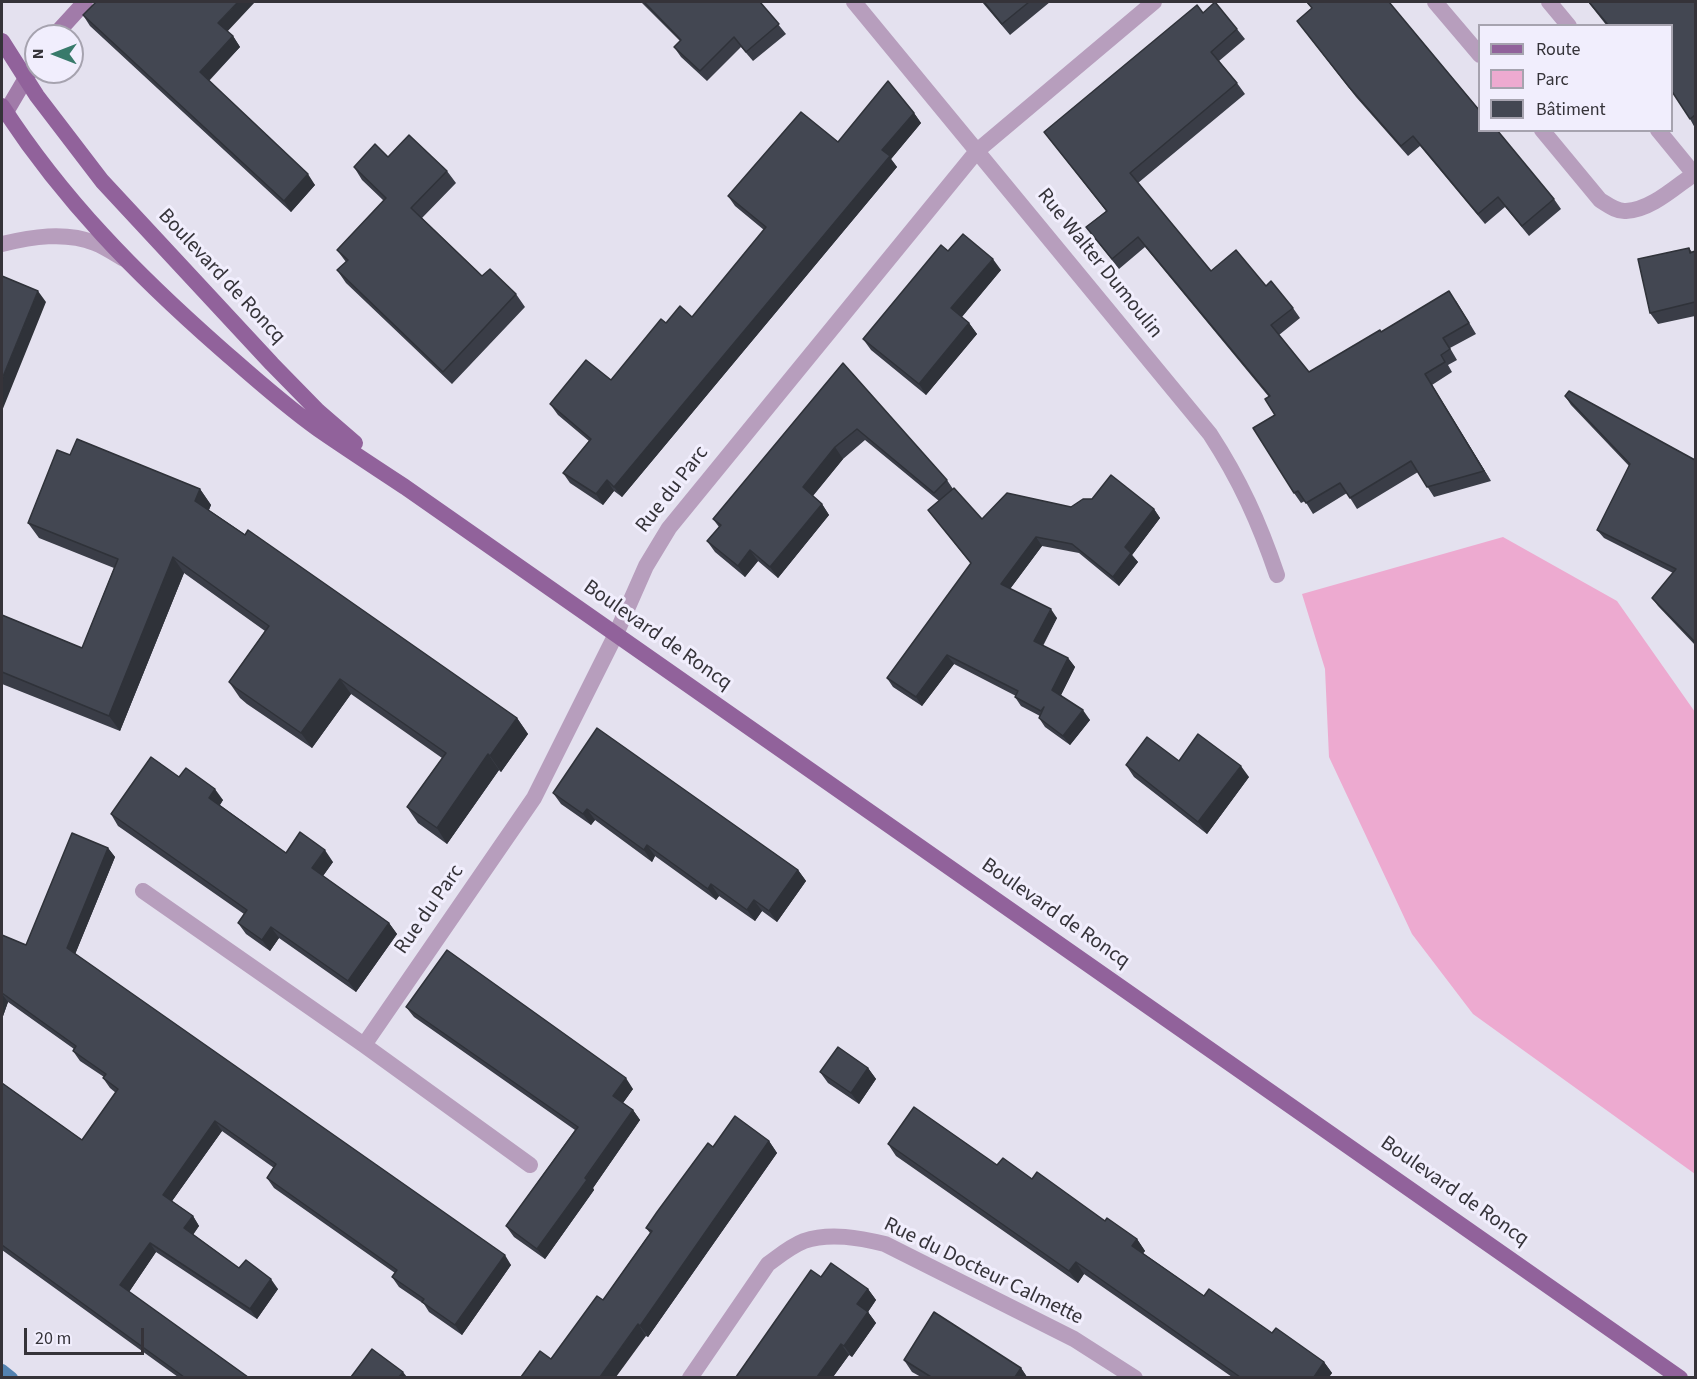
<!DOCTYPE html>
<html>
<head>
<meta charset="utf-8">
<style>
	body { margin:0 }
	#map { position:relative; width:1697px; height:1379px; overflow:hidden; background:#e4e1ef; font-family:"Source Sans 3",sans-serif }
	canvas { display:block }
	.frame { position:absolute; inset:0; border:3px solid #353339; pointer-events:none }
	.legend { position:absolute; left:1478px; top:24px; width:195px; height:108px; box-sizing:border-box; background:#f1eefd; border:2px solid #a6a3af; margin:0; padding:8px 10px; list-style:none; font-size:18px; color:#353339 }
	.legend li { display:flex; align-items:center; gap:12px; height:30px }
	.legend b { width:30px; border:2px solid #a6a3af }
	.north { position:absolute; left:24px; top:24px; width:60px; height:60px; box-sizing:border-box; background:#f1eefd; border:2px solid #a6a3af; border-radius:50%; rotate:270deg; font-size:16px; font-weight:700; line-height:24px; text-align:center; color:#353339 }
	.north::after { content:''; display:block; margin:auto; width:21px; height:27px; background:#387a6b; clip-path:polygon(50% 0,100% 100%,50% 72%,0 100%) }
	.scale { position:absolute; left:24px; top:1328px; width:120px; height:27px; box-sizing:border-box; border:3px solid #353339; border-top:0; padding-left:8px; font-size:18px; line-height:21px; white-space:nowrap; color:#353339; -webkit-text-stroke:4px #f1eefd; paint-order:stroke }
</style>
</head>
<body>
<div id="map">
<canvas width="1697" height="1379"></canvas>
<div class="frame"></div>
<ul class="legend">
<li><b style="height:8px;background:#91629b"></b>Route</li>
<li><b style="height:16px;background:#edaad0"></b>Parc</li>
<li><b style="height:16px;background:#434752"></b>Bâtiment</li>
</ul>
<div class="north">N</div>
<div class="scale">20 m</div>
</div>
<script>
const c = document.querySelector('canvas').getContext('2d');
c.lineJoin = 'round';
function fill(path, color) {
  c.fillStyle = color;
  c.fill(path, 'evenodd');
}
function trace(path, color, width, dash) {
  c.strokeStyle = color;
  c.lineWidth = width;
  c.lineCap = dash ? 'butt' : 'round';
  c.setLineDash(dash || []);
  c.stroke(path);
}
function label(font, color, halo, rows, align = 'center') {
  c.font = font + ' "Source Sans 3",sans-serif';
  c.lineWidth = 6;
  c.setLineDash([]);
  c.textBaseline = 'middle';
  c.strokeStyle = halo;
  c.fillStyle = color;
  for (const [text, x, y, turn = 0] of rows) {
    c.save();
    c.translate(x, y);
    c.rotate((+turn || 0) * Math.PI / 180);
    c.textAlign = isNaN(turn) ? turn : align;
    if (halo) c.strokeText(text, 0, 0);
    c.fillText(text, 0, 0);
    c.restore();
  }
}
fill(new Path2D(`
	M1503,537L1617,601L1695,712V1174L1473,1014L1412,934L1329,757L1325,669L1302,594Z`), '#edaad0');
trace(new Path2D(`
	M2,1370L12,1378`), '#5483b1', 12);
trace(new Path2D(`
	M854,2L1210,434C1240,480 1259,522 1277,575
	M1435,2L1480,55
	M1549,2L1569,26
	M1542,130L1600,200C1608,205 1617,212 1626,211C1651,210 1675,187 1694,174L1658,130
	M143,891L364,1045L530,1165
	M364,1045L534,798L616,634L646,566L669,528L977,151L1154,2
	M690,1378L768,1264C779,1256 791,1246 804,1241C830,1232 860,1238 885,1244L1074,1339L1135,1378`), '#b79ebd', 16);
trace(new Path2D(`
	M2,244C31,237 65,231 95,243C105,247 114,253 124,259`), '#b79ebd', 16);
trace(new Path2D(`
	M54,36L85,2
	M6,112L36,61`), '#a17ba9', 16);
trace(new Path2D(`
	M2,41L37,96L102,181L272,364L318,411L355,443
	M2,106C63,200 136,274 220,348C252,376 284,405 318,429C347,449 376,468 405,487L1680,1378`), '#91629b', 16);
fill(new Path2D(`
	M641,2H760L786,34L753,61L741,47L707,81L681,57L674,47L680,41Z
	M982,2H1050L1010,35Z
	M1306,2H1389L1554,199L1561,209L1529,236L1505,207L1485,224L1420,146L1408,156L1356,97L1297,21L1312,8Z
	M1588,2H1695V128L1690,119L1671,26H1607Z
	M1203,13L1237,29L1245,39L1219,61L1237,83L1245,94L1138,183L1211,271L1266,286L1293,308L1300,318L1279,335L1309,372L1381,332L1456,301L1476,334L1450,348L1457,360L1448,365L1452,372L1432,385L1491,481L1434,497L1418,472L1357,509L1347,493L1313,514L1305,501L1301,503L1294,493L1275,415L1269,397L1145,247L1119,269L1086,227L1106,211L1044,132Z
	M83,15L227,31L233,36L240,47L209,81L315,185L291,212L90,26Z
	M914,113L921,123L891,159L897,167L622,497L614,491L603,505L570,483L563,473L589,441L558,415L550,404L611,380L666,323L692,317L764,230L735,206L728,196L838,142Z
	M388,157L447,171L456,183L422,218L482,276L516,294L525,307L452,384L346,283L337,270L346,262L337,250L384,201L362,180L354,167Z
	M1689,248L1692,252L1695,251V316L1658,324L1650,313Z
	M948,251L1001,270L962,317L969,323L977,334L926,395L871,350L863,339Z
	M843,363L947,480L953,489L982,519L1071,507L1154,509L1160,518L1132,555L1138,562L1119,586L1079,553L1042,546L1010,589L1057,618L1043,646L1068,658L1075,667L1061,695L1090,720L1070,745L1045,727L1039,718L1040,716L1021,706L1015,697L1016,696L954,664L922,706L893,687L887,678L971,564L928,510L939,501L865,440L843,459L813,496L822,504L829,515L778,578L758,561L745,577L715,552L707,541L719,527L713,519Z
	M1565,396L1695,460V645L1658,606L1652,598L1673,573L1604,538L1597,530L1629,466L1571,405Z
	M70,455L200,489L211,505L209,510L517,718L528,734L501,772L499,770L447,844L418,823L407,807L442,758L351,694L312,748L247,704L240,698L229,682L265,631L184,573L120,731L2,684V615L82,648L114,568L39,538L28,523Z
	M1179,761L1249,777L1207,834L1134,777L1126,765Z
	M179,777L223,800L220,805L286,853L333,862L323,876L389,923L397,934L356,992L279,938L270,951L246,934L238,923L244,914L118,826L111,814Z
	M553,793L798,870L806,881L777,922L762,911L755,921L719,896L716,900L655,856L652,862L595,820L591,825L561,804Z
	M108,848L115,857L75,954L511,1265L462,1335L429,1312L424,1304L399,1287L392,1277L395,1273L274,1188L267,1178L274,1168L222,1131L172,1201L193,1216L199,1226L193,1234L239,1268L278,1289L257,1319L156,1252L129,1292L248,1377H178L2,1250V1083L82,1140L116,1093L110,1088L103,1078L104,1077L80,1061L73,1051L74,1049L8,1002L2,1019V935L26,945Z
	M406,1007L633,1089L623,1103L633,1110L640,1120L593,1188L594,1190L545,1259L514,1237L506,1226L575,1130L414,1017Z
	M868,1068L876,1079L859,1104L828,1083L820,1072Z
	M769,1141L777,1153L648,1337L646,1336L551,1359L603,1300L650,1233L646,1228L713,1147Z
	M888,1144L997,1165L1032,1179L1137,1239L1145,1251L1143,1253L1204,1296L1272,1333L1324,1362L1332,1373L1329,1377H1232L1084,1274L1078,1283L896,1156Z
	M821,1277L868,1289L876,1300L868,1312L876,1323L852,1357L849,1355L833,1377Z
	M904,1360L1021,1368L1027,1377H921L912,1372Z`), '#3a3d47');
fill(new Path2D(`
	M238,2H255L226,33L218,23Z
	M233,36L240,47L207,82L200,72Z
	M914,113L921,123L891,159L897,167L622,497L614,487L882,150Z
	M308,174L315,185L291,212L284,201Z
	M993,259L1001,270L959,320L951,308Z
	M38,291L46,302L2,411V379Z
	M969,323L977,334L926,395L919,384Z
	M1425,374L1432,385L1491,481L1484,471Z
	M835,447L843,459L810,499L803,487Z
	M607,480L614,491L603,505L596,494Z
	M200,489L211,505L206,516L195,501Z
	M822,504L829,515L778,578L770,567Z
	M1154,509L1160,518L1132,555L1138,562L1119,586L1113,577L1125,547Z
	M1036,537L1042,546L1007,593L1001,584Z
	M750,550L758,561L745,577L738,566Z
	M173,557L184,573L120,731L109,716Z
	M1051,609L1057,618L1040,650L1034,641Z
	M947,655L954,664L922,706L916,697Z
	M1068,658L1075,667L1059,699L1052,690Z
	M340,679L351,694L312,748L301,733Z
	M1083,710L1090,720L1070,745L1063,736Z
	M517,718L528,734L501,772L490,756Z
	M488,754L499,770L447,844L437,828Z
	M1241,766L1249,777L1207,834L1198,822Z
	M215,789L223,800L217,809L209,798Z
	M587,809L595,820L591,825L583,814Z
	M647,845L655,856L652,862L644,850Z
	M108,848L115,857L74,957L67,948Z
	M325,850L333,862L320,880L312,868Z
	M798,870L806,881L777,922L769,911Z
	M711,884L719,896L716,900L708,889Z
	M754,900L762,911L755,921L747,910Z
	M389,923L397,934L356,992L348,981Z
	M271,927L279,938L270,951L262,940Z
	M2,994L8,1002L2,1019Z
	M868,1068L876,1079L859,1104L851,1093Z
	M626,1078L633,1089L620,1107L613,1096Z
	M633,1110L640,1120L593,1188L594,1190L545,1259L537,1249Z
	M215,1121L222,1131L170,1204L163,1195Z
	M769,1141L777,1153L648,1337L640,1326Z
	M193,1216L199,1226L191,1238L184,1228Z
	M1137,1239L1145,1251L1140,1257L1132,1246Z
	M150,1243L156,1252L127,1295L120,1285Z
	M505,1255L511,1265L462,1335L455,1325Z
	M1076,1262L1084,1274L1078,1283L1069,1271Z
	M271,1279L278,1289L257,1319L250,1309Z
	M868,1289L876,1300L865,1316L857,1304Z
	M868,1312L876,1323L852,1357L844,1346Z
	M638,1324L646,1336L616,1377H600Z
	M841,1344L849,1355L833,1377H817Z
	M1324,1362L1332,1373L1329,1377H1314Z
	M1021,1368L1027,1377H1015Z
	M403,1372L407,1377H399Z`), '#2f3239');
const building = new Path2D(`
	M96,2H238L218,23L233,36L200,72L308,174L284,201L83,15Z
	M644,2H760L779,24L746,52L734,37L700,71L674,47L681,40Z
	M984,2H1029L1002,24Z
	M1215,2L1237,29L1211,52L1237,83L1130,173L1211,271L1236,250L1266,286L1271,281L1293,308L1271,325L1309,372L1380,330L1381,332L1449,291L1469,323L1443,338L1450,349L1441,355L1445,362L1425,374L1484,471L1427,487L1411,461L1350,498L1340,483L1306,503L1298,491L1294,493L1253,428L1275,415L1265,399L1270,396L1138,237L1112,259L1086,227L1107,211L1044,132L1197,5L1203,13Z
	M1307,2H1389L1479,110V130H1497L1554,199L1522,226L1498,197L1478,214L1413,136L1401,146L1349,87L1297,21L1312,8Z
	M1589,2H1695V115L1690,119L1671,90V26H1609Z
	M888,81L914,113L882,150L890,156L614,487L607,480L596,494L563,473L591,439L550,404L586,360L611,380L661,319L666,323L680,306L692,317L766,227L728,196L801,112L838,142Z
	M409,135L447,171L411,208L482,276L490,269L516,294L443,372L337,270L348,260L337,250L386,198L354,167L375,144L388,157Z
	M963,234L993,259L951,308L969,323L919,384L863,339L941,245L948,251Z
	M1689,248L1690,253L1695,251V302L1650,313L1638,259Z
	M2,276L38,291L2,379Z
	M843,363L947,480L934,493L857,429L835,447L803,487L822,504L770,567L750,550L738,566L707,541L721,525L713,519Z
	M1569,391L1695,460V642L1652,598L1676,569L1597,530L1630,464L1565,396Z
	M77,439L200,489L195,501L245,535L248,530L517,718L490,756L488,754L437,828L407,807L446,753L340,679L301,733L236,688L229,682L269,626L173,557L109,716L2,672V615L82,648L118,559L28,523L57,450L70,455Z
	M1111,475L1154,509L1125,547L1131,553L1113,577L1072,544L1036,537L1001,584L1051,609L1034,641L1068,658L1052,690L1083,710L1063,736L1039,718L1044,707L1041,711L1015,697L1018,691L947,655L916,697L887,678L971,563L928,510L954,488L982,519L1007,493L1071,507L1083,499H1092Z
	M597,728L798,870L769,911L754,900L747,910L711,884L708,889L647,845L644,850L587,809L583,814L553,793Z
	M1198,734L1241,766L1198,822L1126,765L1147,737L1179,761Z
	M151,757L179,777L186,768L215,789L209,798L286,853L300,832L325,850L312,868L389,923L348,981L271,927L262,940L238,923L247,910L111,814Z
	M72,833L108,848L67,948L505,1255L455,1325L422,1302L424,1299L392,1277L397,1270L267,1178L276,1164L215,1121L163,1195L193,1216L184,1228L239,1268L246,1260L271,1279L250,1309L150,1243L120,1285L248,1377H184L2,1245V1083L82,1140L118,1089L103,1078L106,1074L73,1051L76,1046L2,993V935L26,945Z
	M447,950L626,1078L613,1096L633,1110L585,1178L587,1180L537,1249L506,1226L578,1127L406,1007Z
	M838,1047L868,1068L851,1093L820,1072Z
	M914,1107L997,1165L1003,1158L1032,1179L1037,1172L1105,1221L1107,1218L1137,1239L1132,1246L1204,1296L1209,1289L1272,1333L1276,1328L1324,1362L1314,1377H1240L1076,1262L1069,1271L888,1144Z
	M735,1116L769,1141L640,1326L638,1324L600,1377H521L540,1351L551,1359L597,1296L603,1300L652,1231L646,1228L657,1212L708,1143L713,1147Z
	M831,1263L868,1289L857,1304L868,1312L844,1346L841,1344L817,1377H736L811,1270L821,1277Z
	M934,1312L1021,1368L1015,1377H931L904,1360Z
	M372,1349L403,1372L399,1377H351Z`);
fill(building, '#434752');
trace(building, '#2f3239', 1.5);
label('21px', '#353339', '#f1eefd', [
	["Rue Walter Dumoulin",1099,264,51],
	["Boulevard de Roncq",221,277,47],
	["Rue du Parc",673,490,-52],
	["Boulevard de Roncq",657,636,35],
	["Rue du Parc",430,910,-55],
	["Boulevard de Roncq",1055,914,35],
	["Boulevard de Roncq",1454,1192,35],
	["Rue du Docteur Calmette",983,1272,26]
]);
</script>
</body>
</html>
